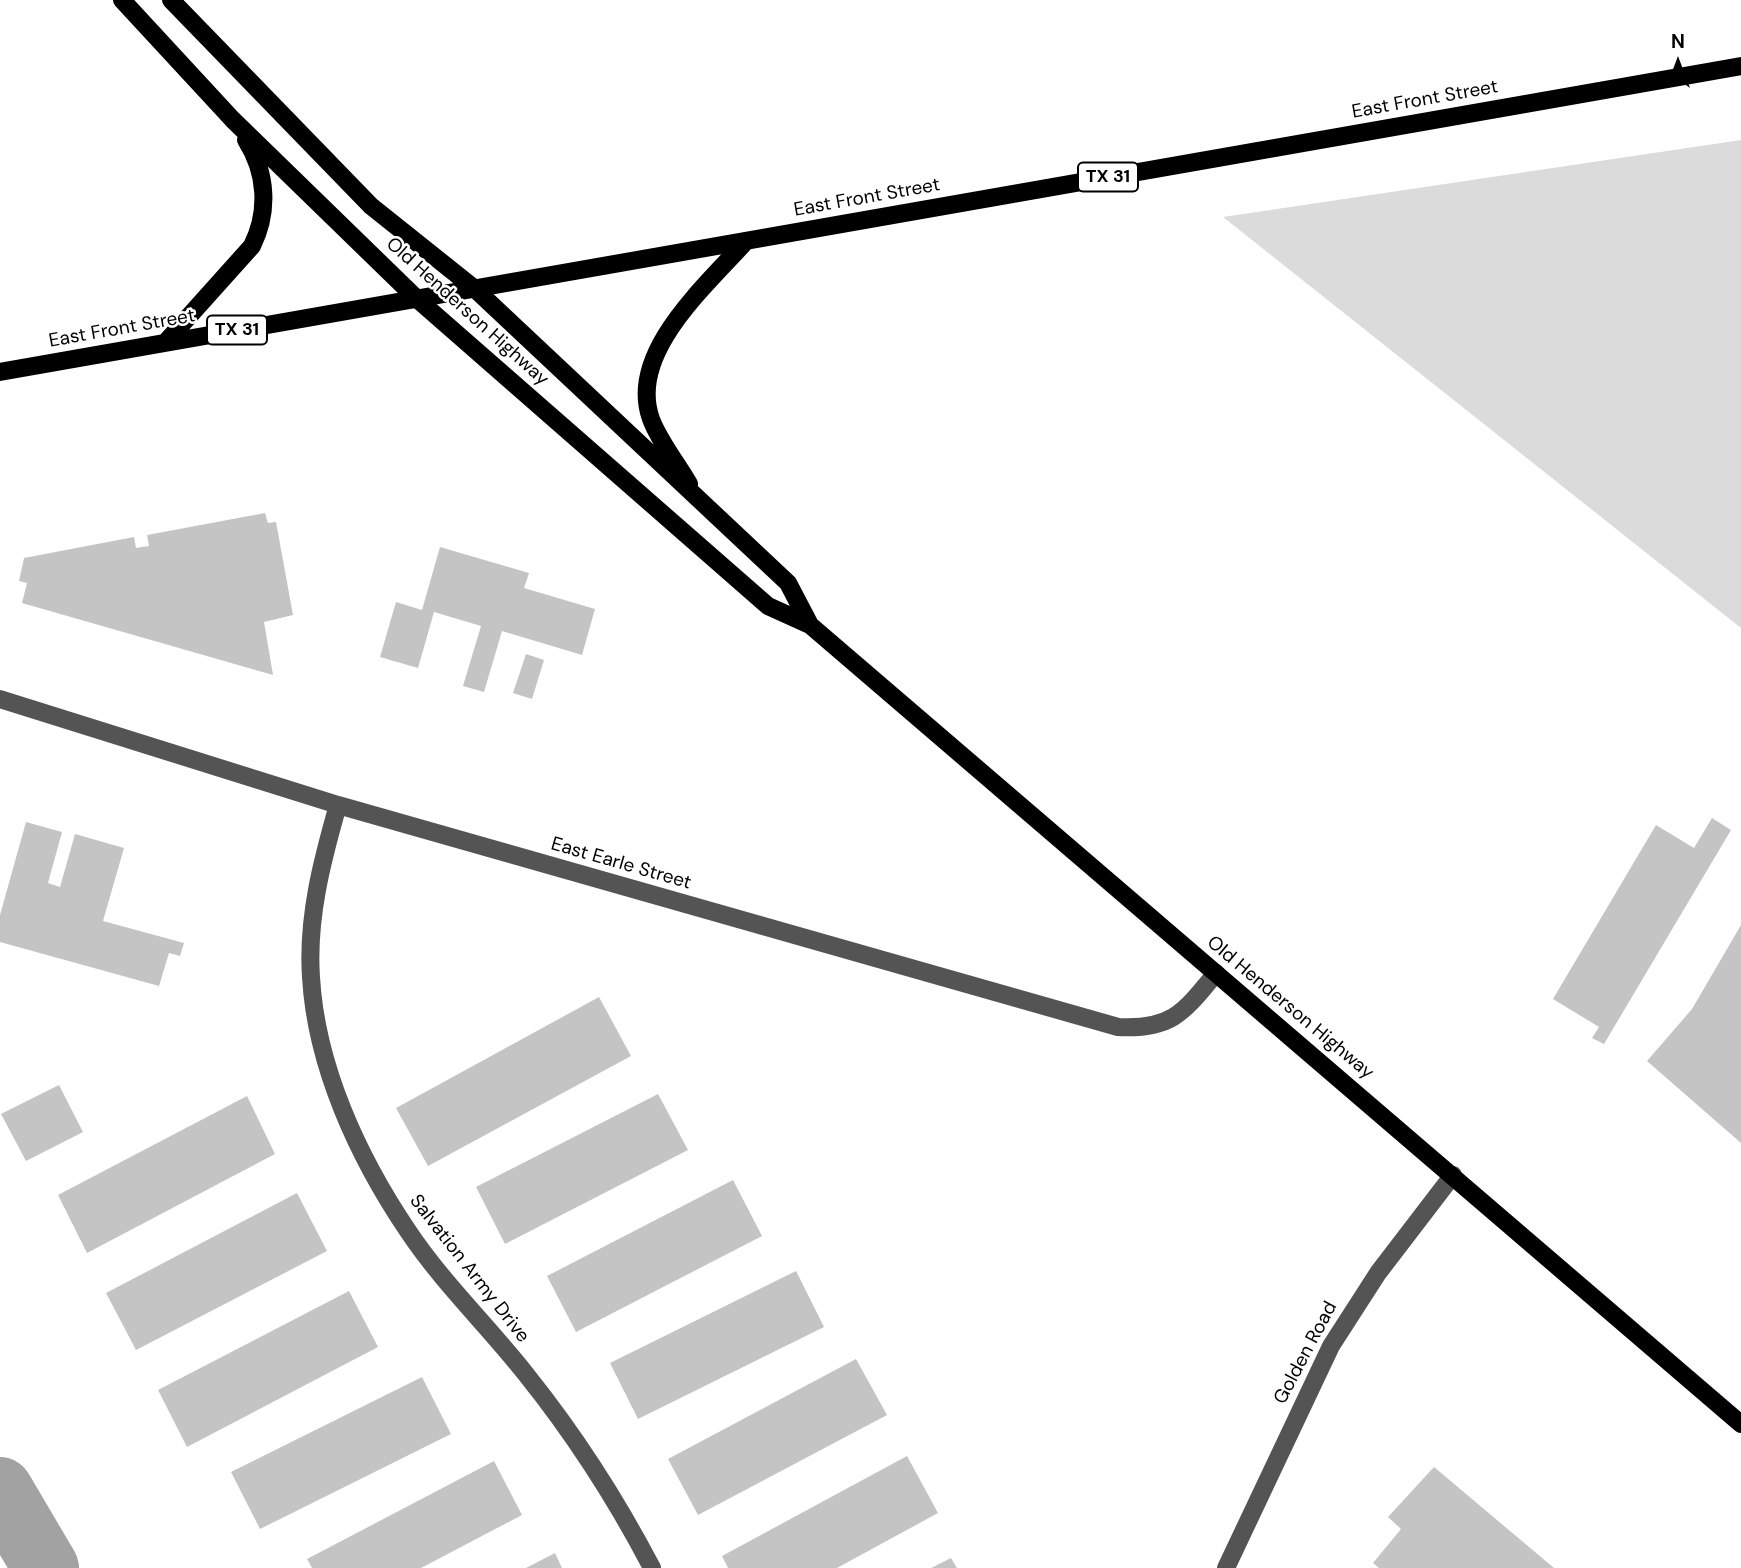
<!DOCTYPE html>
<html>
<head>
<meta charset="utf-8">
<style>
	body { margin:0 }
	#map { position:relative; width:1741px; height:1568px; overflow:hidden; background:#fff; font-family:"DM Sans",sans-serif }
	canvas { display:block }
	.north { position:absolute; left:1643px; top:28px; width:70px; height:70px; -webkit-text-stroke:5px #fff; paint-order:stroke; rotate:0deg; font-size:19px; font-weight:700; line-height:28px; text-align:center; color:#000 }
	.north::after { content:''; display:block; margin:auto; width:24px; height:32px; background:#000; clip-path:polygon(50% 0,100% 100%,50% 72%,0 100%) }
</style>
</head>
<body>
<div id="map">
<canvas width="1741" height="1568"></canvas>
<div class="north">N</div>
</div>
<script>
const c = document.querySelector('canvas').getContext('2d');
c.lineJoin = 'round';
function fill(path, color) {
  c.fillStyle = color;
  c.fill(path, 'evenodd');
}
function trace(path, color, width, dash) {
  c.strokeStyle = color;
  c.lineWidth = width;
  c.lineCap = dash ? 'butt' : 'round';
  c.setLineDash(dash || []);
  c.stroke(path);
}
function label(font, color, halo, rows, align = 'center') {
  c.font = font + ' "DM Sans",sans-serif';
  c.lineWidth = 5;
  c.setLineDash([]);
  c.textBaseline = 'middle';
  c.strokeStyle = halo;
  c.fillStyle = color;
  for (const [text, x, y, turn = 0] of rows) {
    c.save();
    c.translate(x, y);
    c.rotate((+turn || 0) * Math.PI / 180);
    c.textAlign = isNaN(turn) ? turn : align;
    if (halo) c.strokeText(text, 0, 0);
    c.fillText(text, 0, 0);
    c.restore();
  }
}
fill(new Path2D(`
	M1741,140V628L1223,217Z`), '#dbdbdb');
trace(new Path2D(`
	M0,1490L46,1568`), '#a2a2a2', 66);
fill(new Path2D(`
	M265,513L268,523L276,522L293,615L264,622L273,675L22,603L27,583L19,581L24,558L134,537L136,548L149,546L147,535Z
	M440,547L529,573L524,588L595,609L582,655L502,631L484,692L463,686L481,626L434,612L418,668L380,657L396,602L422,610Z
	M526,654L544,660L532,699L513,693Z
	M1712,818L1731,830L1604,1044L1592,1038L1599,1027L1553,999L1656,825L1694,848Z
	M26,822L62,832L48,883L60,887L75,834L124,848L103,921L184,943L180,956L169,953L159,986L0,942V915Z
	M1741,925V1143L1647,1061L1692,1009Z
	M599,997L631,1056L428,1166L396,1108Z
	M59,1085L83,1132L26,1161L1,1114Z
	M658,1094L688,1150L505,1244L476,1187Z
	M247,1096L275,1154L87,1253L58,1195Z
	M733,1180L762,1236L576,1332L547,1276Z
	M297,1193L327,1251L136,1350L106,1293Z
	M796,1271L824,1327L638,1419L610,1363Z
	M349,1291L378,1347L187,1447L158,1390Z
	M856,1359L887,1415L698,1515L668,1459Z
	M422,1377L451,1434L260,1529L231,1472Z
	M907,1456L938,1513L837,1568H728L722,1556Z
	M494,1461L522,1515L421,1568H312L307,1559Z
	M1434,1467L1554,1568H1379L1373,1563L1401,1529L1388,1517Z
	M555,1553L562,1568H526Z
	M951,1558L957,1568H931Z`), '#c4c4c4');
trace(new Path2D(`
	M0,699L338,805L1118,1027C1172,1030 1184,1012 1216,973
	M338,805C322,861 307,918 311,977C316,1066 358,1157 408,1231C442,1282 487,1325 525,1373C574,1434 616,1499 652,1568
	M1226,1568L1331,1346L1378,1273L1453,1175`), '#545454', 18);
trace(new Path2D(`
	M122,0L233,120L416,298L768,606L810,625L1741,1424
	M171,0L371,206L475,289L788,583L810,625
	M165,343L252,246C269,212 267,173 246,140
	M0,372L1741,66
	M689,484C677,463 659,441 651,419C627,353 707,285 746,241`), '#000', 18);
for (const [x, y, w] of [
	[1108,177,60],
	[237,330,60]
]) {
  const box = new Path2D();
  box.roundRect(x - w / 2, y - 14.5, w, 29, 5);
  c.fillStyle = '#fff';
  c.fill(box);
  trace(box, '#000', 2);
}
label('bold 18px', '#000', null, [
	["TX 31",1108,177],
	["TX 31",237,330]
]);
label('19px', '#000', '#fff', [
	["East Front Street",1425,100,-10],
	["East Front Street",867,198,-10],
	["Old Henderson Highway",467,312,42],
	["East Front Street",122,329,-10],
	["East Earle Street",621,864,16],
	["Old Henderson Highway",1290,1008,40],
	["Salvation Army Drive",469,1269,52],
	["Golden Road",1306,1353,-62]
]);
</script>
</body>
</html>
